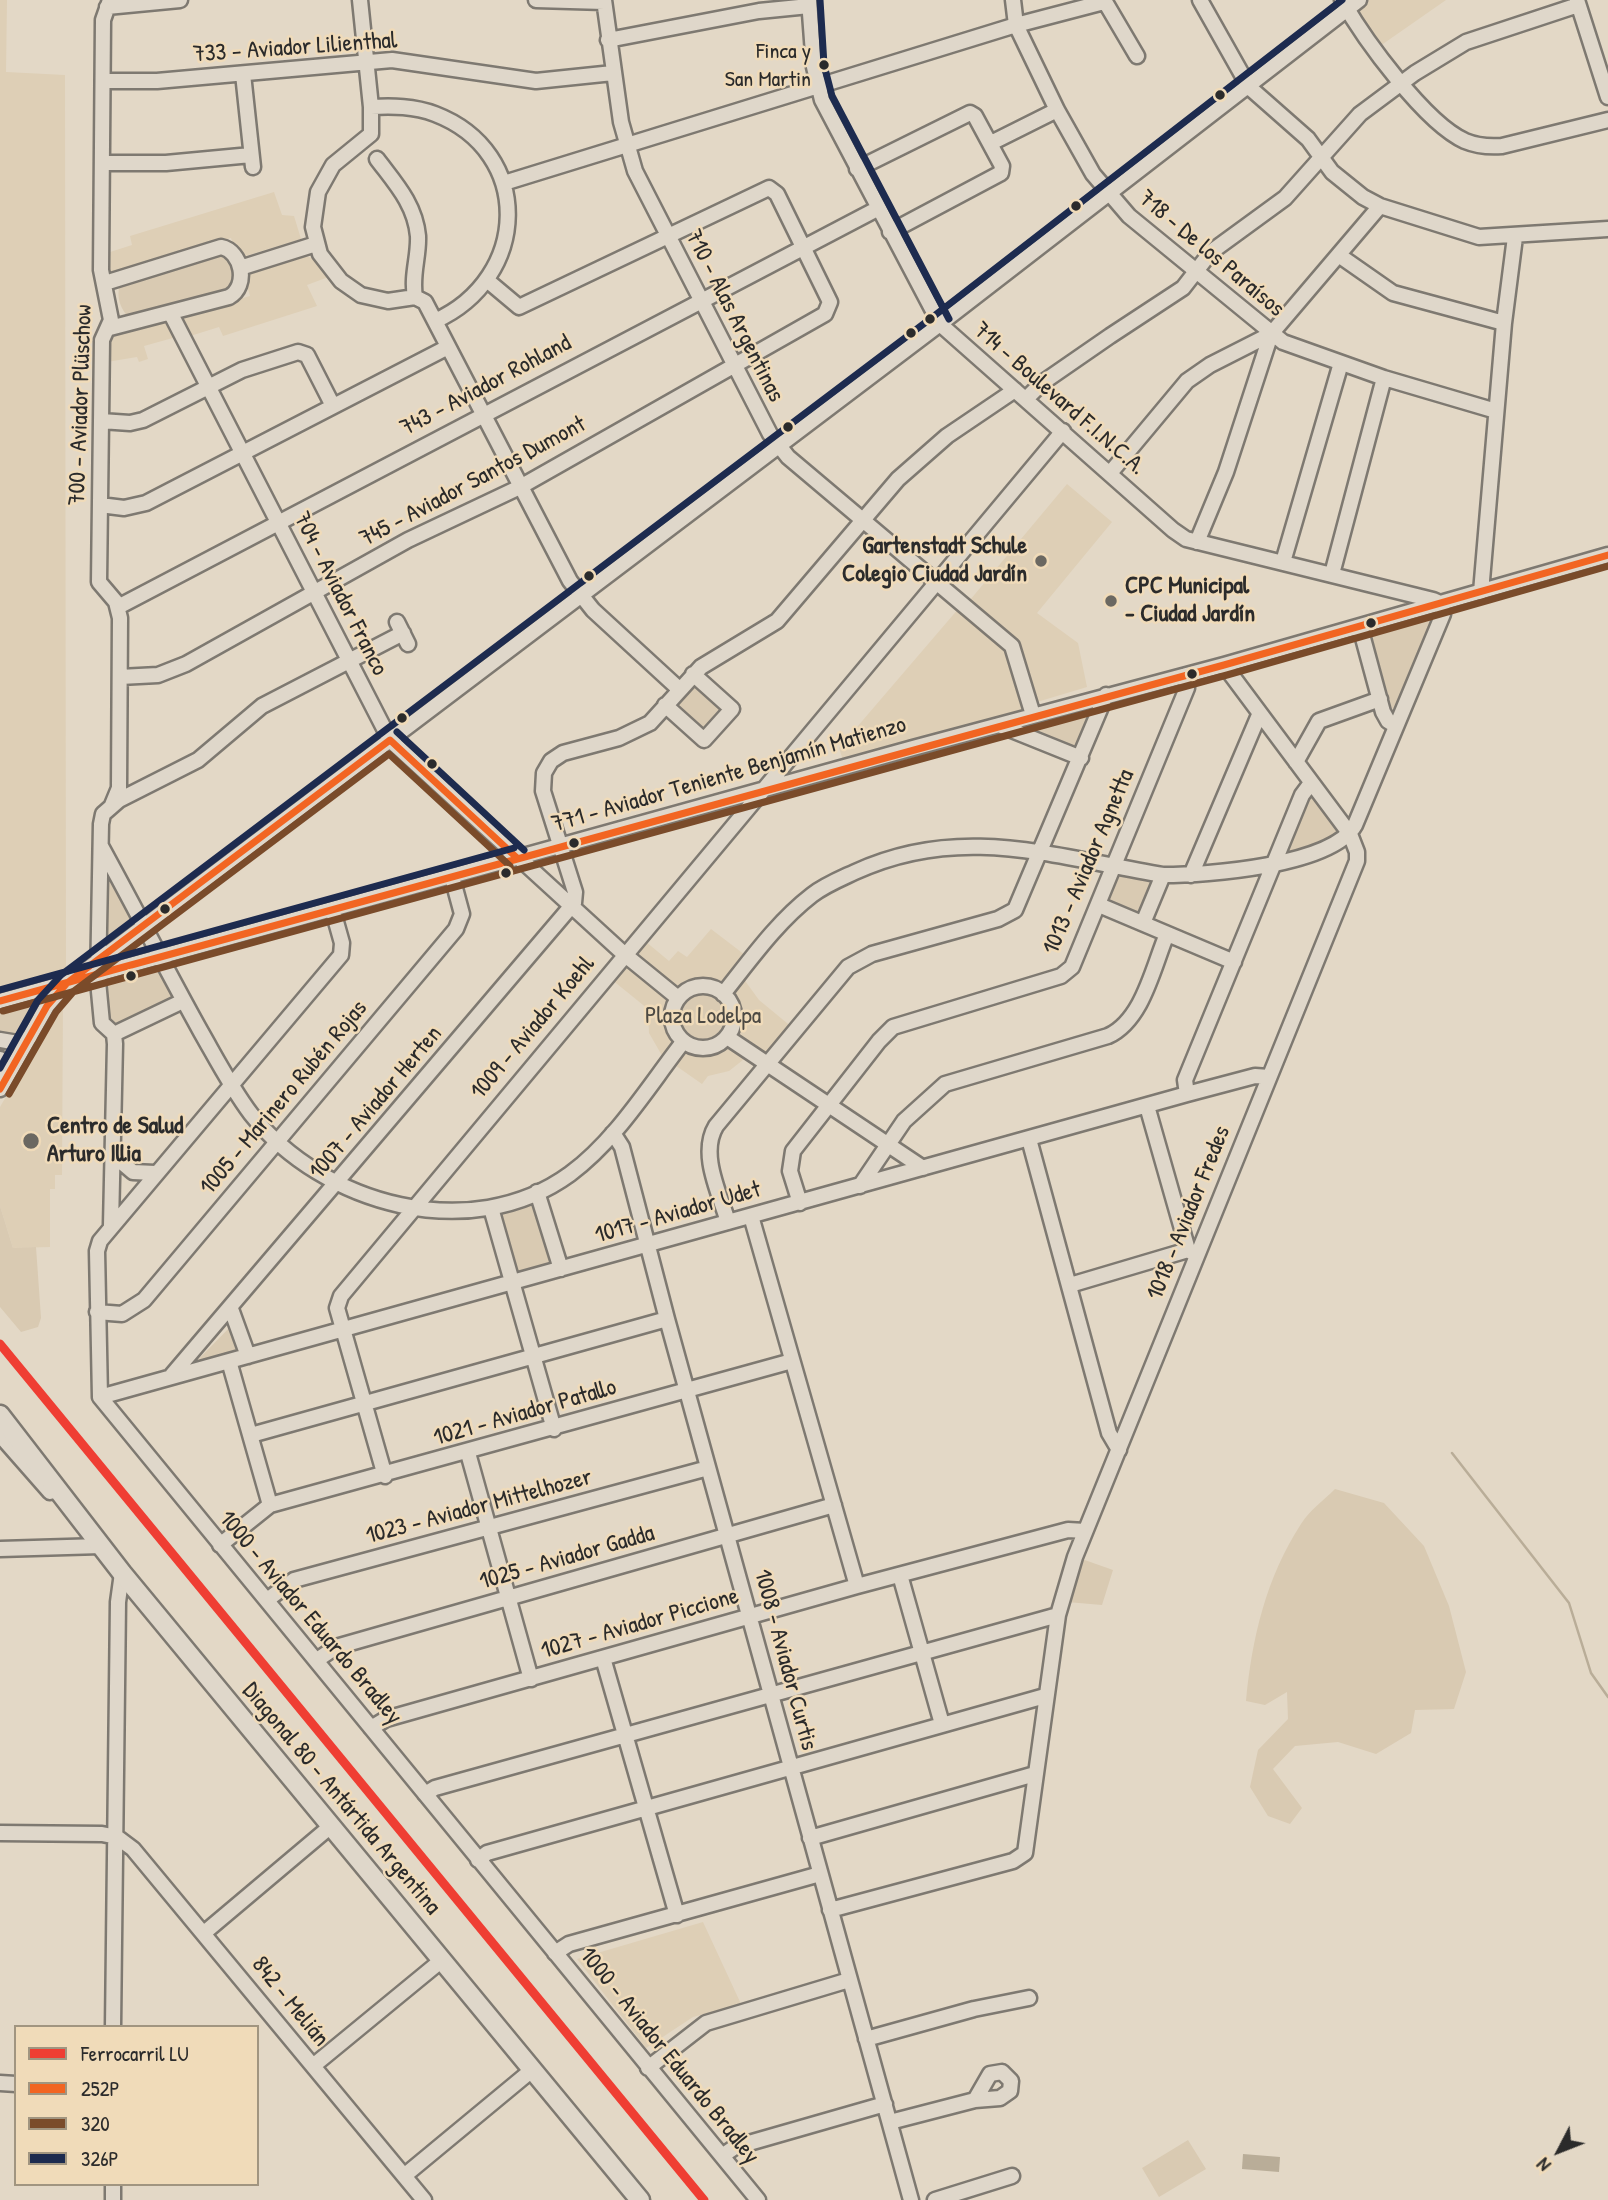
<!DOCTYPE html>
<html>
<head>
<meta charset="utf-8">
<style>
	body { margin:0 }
	#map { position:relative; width:1608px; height:2200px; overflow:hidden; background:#e3d8c6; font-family:"Patrick Hand",sans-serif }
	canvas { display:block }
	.legend { position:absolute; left:14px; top:2025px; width:245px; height:161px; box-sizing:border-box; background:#f0dbb9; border:2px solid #a19580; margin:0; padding:9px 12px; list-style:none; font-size:21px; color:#2b2b2b }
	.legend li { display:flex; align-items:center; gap:14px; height:35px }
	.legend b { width:35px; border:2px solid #a19580 }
	.north { position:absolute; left:1524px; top:2116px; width:70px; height:70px; -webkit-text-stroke:5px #f0dbb9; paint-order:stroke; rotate:228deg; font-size:19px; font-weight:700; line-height:28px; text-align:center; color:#2b2b2b }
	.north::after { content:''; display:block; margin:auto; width:24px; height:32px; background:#2b2b2b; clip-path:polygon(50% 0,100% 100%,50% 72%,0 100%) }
</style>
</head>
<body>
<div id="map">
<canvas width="1608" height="2200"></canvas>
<ul class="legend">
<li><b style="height:9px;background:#ef3e33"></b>Ferrocarril LU</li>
<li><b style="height:9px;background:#f26522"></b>252P</li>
<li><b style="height:9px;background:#7a4b2a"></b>320</li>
<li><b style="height:9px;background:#1d2b4f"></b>326P</li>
</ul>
<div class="north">N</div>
</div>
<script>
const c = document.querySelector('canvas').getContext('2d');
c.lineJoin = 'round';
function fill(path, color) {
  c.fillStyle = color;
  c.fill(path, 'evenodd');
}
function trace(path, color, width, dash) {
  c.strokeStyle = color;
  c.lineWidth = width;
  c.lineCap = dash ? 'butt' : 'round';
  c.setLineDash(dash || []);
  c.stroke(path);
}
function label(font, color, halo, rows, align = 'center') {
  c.font = font + ' "Patrick Hand",sans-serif';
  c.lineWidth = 5;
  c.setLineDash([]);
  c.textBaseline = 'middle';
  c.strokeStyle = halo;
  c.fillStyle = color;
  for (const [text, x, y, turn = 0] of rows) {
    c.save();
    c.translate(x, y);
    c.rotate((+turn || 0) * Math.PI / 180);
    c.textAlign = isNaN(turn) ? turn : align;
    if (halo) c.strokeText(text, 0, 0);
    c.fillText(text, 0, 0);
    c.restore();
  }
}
fill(new Path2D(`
	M0,0H7L6,72L65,75L66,975L0,991Z
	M1364,0H1446L1380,46L1359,16L1358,6Z
	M274,192L282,215L294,216L301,239L242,257L237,255L231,238L112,273L108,270L107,253L132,245L130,236Z
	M304,256L317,259L331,276L307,285L317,306L223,336L219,327L187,337L181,321L182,316L250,296L245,278L250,270Z
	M166,318L180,336L144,346L148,359L139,362L137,357L107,362V338L112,335Z
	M1067,484L1112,522L1037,613L1078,643L1087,687L1037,702L1020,642L970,600Z
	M959,608L1011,654L1027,708L843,760L839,748Z
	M711,929L749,958L725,983L704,979L680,992L635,956L645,941L669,961L678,951L687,957Z
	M626,964L669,998L666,1027L675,1043L664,1059L649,1033L648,1009L611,979Z
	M743,978L759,1000L793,1028L768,1059L730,1034L736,1017L730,994Z
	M63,998L62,1175H55V1189H50V1247L13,1248L0,1206V1107Z
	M729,1045L748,1056L729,1071L708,1076L702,1084L672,1063L684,1050L706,1054Z
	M703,1922L741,2004L693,2017L646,2048L577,1959Z`), '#decfb6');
fill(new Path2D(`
	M223,251L236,267V289L129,318C120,308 116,297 120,284Z
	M1435,613L1438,617L1400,705L1392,709L1372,637L1375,631Z
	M693,674L732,709L704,740L665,705Z
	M1095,708L1079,751L1016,730Z
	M1310,796L1316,798L1339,829L1337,835L1291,855L1287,853Z
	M1117,870L1160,877L1142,920L1104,905Z
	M110,871L136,928L108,946L105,945L104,872Z
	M160,969L178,997L118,1028L109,1021L103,983L106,979Z
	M676 1017a27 27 0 1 1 54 0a27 27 0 1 1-54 0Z
	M22,1002L36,1013L34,1023L20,1036H3L0,1032V1014L13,1003Z
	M537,1202L554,1264L518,1274L502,1213Z
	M0,1206L13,1248L36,1247L41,1318L38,1327L21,1332L0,1307Z
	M231,1326L245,1354L188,1370Z
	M1335,1489L1384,1503L1424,1546L1449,1606L1466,1672L1454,1709L1415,1710L1411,1733L1376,1754L1338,1742L1295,1746L1273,1769L1302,1808L1290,1824L1268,1816L1250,1787L1258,1750L1288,1719L1287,1692L1265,1705L1246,1701C1252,1638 1266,1578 1301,1524C1309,1511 1324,1500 1335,1489Z
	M1079,1558L1113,1570L1102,1605L1067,1602Z
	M1188,2140L1206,2169L1159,2197L1142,2168Z`), '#d9cab2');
fill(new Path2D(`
	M1243,2154L1280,2157L1279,2172L1242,2169Z`), '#b9ad98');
trace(new Path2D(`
	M1452,1453L1569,1603L1591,1673L1608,1697`), '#b9ad98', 2.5);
const minor = new Path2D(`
	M110,0L103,20L101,270L111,320L102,340L99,582L116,602L120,618L119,788L112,805
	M360,0L371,107
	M536,0L604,2
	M604,0L621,122L635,171L770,434L788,457L1012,646L1033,715
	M1013,0L1016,25L1057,110L1093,174L1129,216L1283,342L1384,378L1496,411
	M1104,0L1137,56
	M1200,0L1249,87L1308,139L1332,172L1363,197L1380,206L1479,237L1608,229
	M1342,0C1364,39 1425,123 1465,141C1477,146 1489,147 1502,146L1608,120
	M1577,0L1608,97
	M107,7L180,0
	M608,40L759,11L809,6
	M243,74L253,167
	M103,81H157L392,60L536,81L613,73
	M991,143L1057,110
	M377,159C395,183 415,204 418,236C419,257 411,275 415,297
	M104,163H166L251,155
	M857,169L970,113L975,116L1002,166L1001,173L890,232
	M504,183L1016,25L1104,2
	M1340,256L1393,293L1504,323
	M240,268L316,244
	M105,283L221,247C242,251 249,286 229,297L110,328
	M171,314L390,740L624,954L678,998
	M435,321C530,278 534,152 435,114C414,106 393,106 371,107V134L333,165L318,192L313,227L320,254L341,281L361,295L388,301L415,297L425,302L570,581L593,610L679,689
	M1026,399L1042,383L1110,336L1183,288L1211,252L1285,198L1360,114L1415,73L1466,42L1578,5
	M101,421L130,423L143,420L242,370L298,352L307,355L332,404
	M1111,472L1187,381L1210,365L1271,334
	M100,505L124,508L146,503L448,347
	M1197,542L1226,472L1271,334L1380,206
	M1283,562L1341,363
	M1332,574L1384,378
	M1481,592L1504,323L1515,237
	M118,607L877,209
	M397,622L408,644
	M1360,627L1383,712L1388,721L1396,726
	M120,677L158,675L186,664L408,540L520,487L825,314L830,302L777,194L769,188L519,307L488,281
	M665,705L704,740L732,709L693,674
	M999,725L1081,758
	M1296,762L1319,721L1380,699
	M101,846C135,908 167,971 201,1032C217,1060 232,1089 251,1114C323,1205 471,1246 570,1174C616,1140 648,1087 683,1042
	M1191,875L1259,715
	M1099,905L1234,962
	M333,911L342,943L341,955L100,1241L97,1251L100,1397L758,2200
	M1143,923L1163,875
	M74,979L940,324L1359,0
	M672 1017a31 31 0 1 1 62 0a31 31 0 1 1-62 0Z
	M723,994C751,959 777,922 812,895C825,885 840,879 855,872C961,823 1054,857 1163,875C1207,875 1332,866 1355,825L1443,614L1442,604L1433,600L1186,539L1173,530L940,324L822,100L814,67L809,0
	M0,1001L913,748L1224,665L1608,555
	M114,1034L183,1001
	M727,1037L923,1168
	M0,1040L18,1043L30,1037
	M0,1059V1078
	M0,1089L47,1006L66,984
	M1187,1094L1185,1080L1302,795L1311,783
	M1147,1106L1188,1250L1196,1255
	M613,1133L622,1147L667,1319L911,2200
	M1029,1139L1109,1433L1119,1450
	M112,1154L133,1172L155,1173
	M860,1186L904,1121L945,1084L1108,1036C1143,1020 1153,967 1167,934
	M537,1192L561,1269
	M800,1203L790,1171L793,1151L879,1041L893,1027L1061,976L1072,967L1187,688L1186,675
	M491,1208L554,1429
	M751,1216L857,1586
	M728,1222C720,1194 699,1154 716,1126L848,967L872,954L998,919L1015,910L1106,695
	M111,1225L115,1044L114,1034L102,1023L98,981L101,824L103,814L119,800L198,760L262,706L403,633
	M1070,1285L1188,1250
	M231,1309L248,1356
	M97,1312L122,1314L144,1300L456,929L462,914L452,877
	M172,1375L574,903L575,892L543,791L544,773L551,761L563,753L619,738L650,723L701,667L777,621L898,479L947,436L1015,390
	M100,1397L1187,1094L1255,1076L1269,1077
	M0,1435L50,1492
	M251,1435L667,1319
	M468,1453L531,1679
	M385,1476L337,1308L341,1296L1063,431
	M270,1505L792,1361
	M220,1545L270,1505L229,1361
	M0,1549L101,1546
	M900,1575L942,1724
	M267,1600L294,1580L708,1468
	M603,1658L677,1915
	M317,1660L336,1647L834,1505
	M371,1728L386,1719L857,1586L1068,1530L1085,1531
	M425,1794L435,1788L1058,1615
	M0,1833L102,1834L117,1837L133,1849L424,2200
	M810,1838L1035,1774
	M478,1860L487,1853L1045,1696
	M830,1910L1013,1861L1025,1853L1058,1615L1075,1557L1357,861V852L1350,834L1224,665
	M204,1933L331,1826
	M555,1953L569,1944L820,1874
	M113,2027L118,1602L122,1573
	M866,2039L974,2009L1029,1998
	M313,2066L442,1960
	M648,2068L706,2023L849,1980
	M0,2083L16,2084
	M890,2122L975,2100L1000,2098L1010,2091L1011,2081L1002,2072L990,2074L975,2100
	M722,2156L735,2147L885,2104
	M404,2176L532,2070
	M113,2184V2200
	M935,2200L1012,2176`);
const major = new Path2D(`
	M0,1415L122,1573L640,2200`);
trace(minor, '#7e7971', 19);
trace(major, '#7e7971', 23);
trace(minor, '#dfd7ca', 14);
trace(major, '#dfd7ca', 18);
trace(new Path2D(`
	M0,1001L1224,665L1608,555
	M0,1089L47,1006L67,983L390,740L517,858`), '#f26522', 7);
trace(new Path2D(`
	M3,1011L1227,675L1608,566
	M9,1094L56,1012L74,991L389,754L510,866`), '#7a4b2a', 7);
trace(new Path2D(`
	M820,0L824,65L832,96L949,319
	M397,732L524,850
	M0,990L514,848
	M0,1068L38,1000L61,975L934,316L1342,0`), '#1d2b4f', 7);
trace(new Path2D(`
	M0,1344L704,2200`), '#ef3e33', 9);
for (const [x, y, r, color] of [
	[824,65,6,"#2b2b2b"],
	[1220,95,6,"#2b2b2b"],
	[1076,206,6,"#2b2b2b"],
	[930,319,6,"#2b2b2b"],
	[911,333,6,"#2b2b2b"],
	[788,427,6,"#2b2b2b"],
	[1041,561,7,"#6b6861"],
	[589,576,6,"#2b2b2b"],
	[1111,601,7,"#6b6861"],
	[1371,623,6,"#2b2b2b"],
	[1192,674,6,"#2b2b2b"],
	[402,718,6,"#2b2b2b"],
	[432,764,6,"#2b2b2b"],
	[574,843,6,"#2b2b2b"],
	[506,873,6,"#2b2b2b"],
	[165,909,6,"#2b2b2b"],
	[131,976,6,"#2b2b2b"],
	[31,1141,9,"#6b6861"]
]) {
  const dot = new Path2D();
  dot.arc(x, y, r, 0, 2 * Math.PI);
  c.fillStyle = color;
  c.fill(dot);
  trace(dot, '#f0dbb9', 2.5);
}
label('22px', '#2b2b2b', '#f0dbb9', [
	["Finca y",811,52],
	["San Martin",811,80]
], 'right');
label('24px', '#2b2b2b', '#f0dbb9', [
	["733 - Aviador Lilienthal",295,48,-4],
	["718 - De los Paraísos",1211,254,40],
	["710 - Alas Argentinas",734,316,63],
	["743 - Aviador Rohland",486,386,-28],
	["714 - Boulevard F.I.N.C.A.",1059,399,41],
	["700 - Aviador Plüschow",81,405,-88],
	["745 - Aviador Santos Dumont",473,482,-28],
	["704 - Aviador Franco",340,594,63],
	["771 - Aviador Teniente Benjamín Matienzo",729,775,-16],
	["1013 - Aviador Agnetta",1089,862,-67],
	["1009 - Aviador Koehl",533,1028,-50],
	["1005 - Marinero Rubén Rojas",284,1098,-50],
	["1007 - Aviador Herten",376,1103,-50],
	["1017 - Aviador Udet",678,1213,-16],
	["1018 - Aviador Fredes",1189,1213,-68],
	["1021 - Aviador Patallo",525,1413,-16],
	["1023 - Aviador Mittelhozer",479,1507,-15],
	["1025 - Aviador Gadda",567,1558,-16],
	["1000 - Aviador Eduardo Bradley",310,1618,50],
	["1027 - Aviador Piccione",640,1624,-16],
	["1008 - Aviador Curtis",785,1660,75],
	["Diagonal 80 - Antártida Argentina",341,1799,50],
	["842 - Melián",290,2002,51],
	["1000 - Aviador Eduardo Bradley",669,2056,51]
]);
label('bold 24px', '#2b2b2b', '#f0dbb9', [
	["Gartenstadt Schule",1027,547,"right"],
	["Colegio Ciudad Jardín",1027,575,"right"],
	["CPC Municipal",1125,587],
	["- Ciudad Jardín",1125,615],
	["Centro de Salud",47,1127],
	["Arturo Illia",47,1155]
], 'left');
label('24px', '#4c4943', '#f0dbb9', [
	["Plaza Lodelpa",703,1017]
]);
</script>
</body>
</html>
